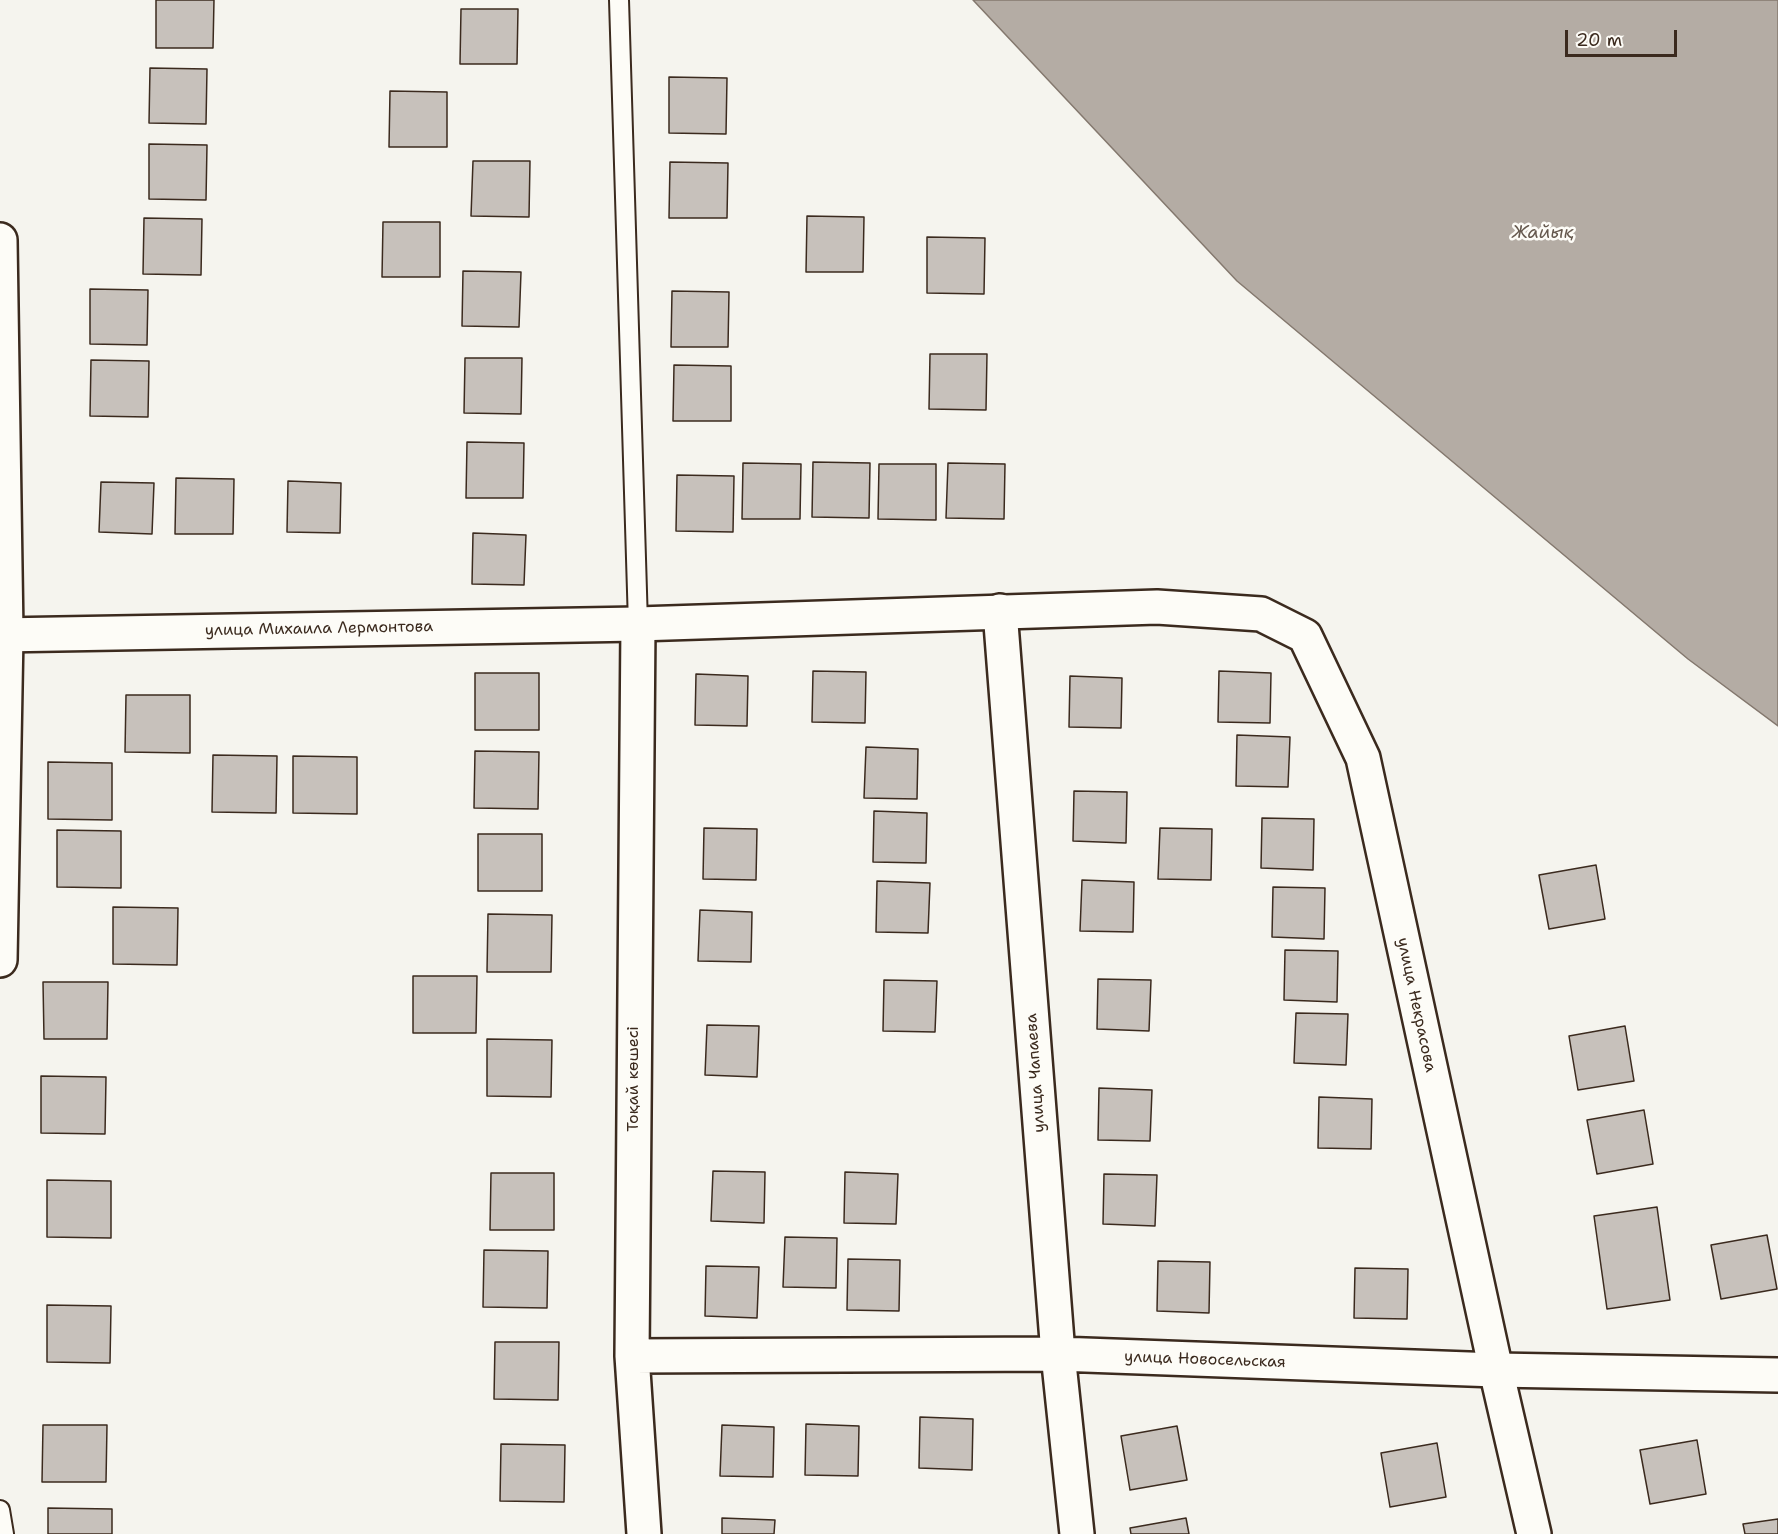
<!DOCTYPE html>
<html>
<head>
<meta charset="utf-8">
<style>
	body { margin:0 }
	#map { position:relative; width:1778px; height:1534px; overflow:hidden; background:#f5f4ee; font-family:"Shantell Sans",sans-serif }
	canvas { display:block }
	.scale { position:absolute; left:1565px; top:30px; width:112px; height:27px; box-sizing:border-box; border:3px solid #3b2a1e; border-top:0; padding-left:8px; font-size:18px; line-height:21px; white-space:nowrap; color:#3b2a1e; -webkit-text-stroke:4px #fdfcf7; paint-order:stroke }
</style>
</head>
<body>
<div id="map">
<canvas width="1778" height="1534"></canvas>
<div class="scale">20 m</div>
</div>
<script>
const c = document.querySelector('canvas').getContext('2d');
c.lineJoin = 'round';
function fill(path, color) {
  c.fillStyle = color;
  c.fill(path, 'evenodd');
}
function trace(path, color, width, dash) {
  c.strokeStyle = color;
  c.lineWidth = width;
  c.lineCap = dash ? 'butt' : 'round';
  c.setLineDash(dash || []);
  c.stroke(path);
}
function label(font, color, halo, rows, align = 'center') {
  c.font = font + ' "Shantell Sans",sans-serif';
  c.lineWidth = 5;
  c.setLineDash([]);
  c.textBaseline = 'middle';
  c.strokeStyle = halo;
  c.fillStyle = color;
  for (const [text, x, y, turn = 0] of rows) {
    c.save();
    c.translate(x, y);
    c.rotate((+turn || 0) * Math.PI / 180);
    c.textAlign = isNaN(turn) ? turn : align;
    if (halo) c.strokeText(text, 0, 0);
    c.fillText(text, 0, 0);
    c.restore();
  }
}
const water = new Path2D(`
	M973,0H1778V726L1688,659L1237,281Z`);
fill(water, '#b4aca4');
trace(water, '#84786e', 1.5);
const building = new Path2D(`
	M156,0H214L213,48H156Z
	M461,9H518L517,64H460Z
	M150,68L207,69L206,124L149,123Z
	M669,77L727,78L726,134L669,133Z
	M390,91L447,92V147H389Z
	M149,144L207,145L206,200L149,199Z
	M473,161H530L529,217L471,216Z
	M670,162L728,163L727,218H669Z
	M807,216L864,217L863,272H806Z
	M144,218L202,219L201,275L143,274Z
	M383,222H440V277H382Z
	M927,237L985,238L984,294L927,293Z
	M463,271L521,272L519,327L462,326Z
	M90,289L148,290L147,345L90,344Z
	M672,291L729,292L728,347H671Z
	M930,354H987L986,410L929,409Z
	M465,358H522L521,414L464,413Z
	M91,360L149,361L148,417L90,416Z
	M674,365L731,366V421H673Z
	M467,442L524,443L523,498H466Z
	M813,462L870,463L869,518L812,517Z
	M743,463L801,464L800,519H742Z
	M948,463L1005,464L1004,519L946,518Z
	M879,464H936V520L878,519Z
	M677,475L734,476L733,532L676,531Z
	M176,478L234,479L233,534H175Z
	M288,481L341,483L340,533L287,532Z
	M101,482L154,483L152,534L99,532Z
	M473,533L526,535L524,585L472,584Z
	M813,671L866,672L865,723L812,722Z
	M1219,671L1271,673L1270,723L1218,722Z
	M475,673H539V730H475Z
	M696,674L748,676L747,726L695,725Z
	M1070,676L1122,678L1121,728L1069,727Z
	M126,695H190V753L125,752Z
	M1237,735L1290,737L1288,787L1236,786Z
	M866,747L918,749L917,799L864,798Z
	M475,751L539,752L538,809L474,808Z
	M213,755L277,756L276,813L212,812Z
	M293,756L357,757V814L293,813Z
	M48,762L112,763V820L48,819Z
	M1074,791L1127,792L1126,843L1073,841Z
	M874,811L927,813L926,863L873,862Z
	M1262,818L1314,819L1313,870L1261,868Z
	M704,828L757,829L756,880L703,879Z
	M1160,828L1212,829L1211,880L1158,879Z
	M57,830L121,831V888L57,887Z
	M478,834H542V891H478Z
	M1596,865L1605,919L1549,929L1539,875Z
	M1082,880L1134,882L1133,932L1080,931Z
	M877,881L930,883L928,933L876,932Z
	M1273,887L1325,888L1324,939L1272,937Z
	M113,907L178,908L177,965L113,964Z
	M700,910L752,912L751,962L698,961Z
	M488,914L552,915L551,972H487Z
	M1285,950L1338,951L1337,1002L1284,1000Z
	M413,976H477L476,1033H413Z
	M1098,979L1151,980L1149,1031L1097,1029Z
	M884,980L937,981L935,1032L883,1031Z
	M43,982H108L107,1039H44Z
	M1296,1013L1348,1014L1346,1065L1294,1063Z
	M707,1025L759,1026L757,1077L705,1075Z
	M1625,1026L1634,1081L1578,1090L1569,1036Z
	M487,1039L552,1040L551,1097L487,1096Z
	M41,1076L106,1077L105,1134L41,1133Z
	M1099,1088L1152,1090L1150,1141L1098,1140Z
	M1319,1097L1372,1099L1371,1149L1318,1148Z
	M1644,1110L1653,1164L1597,1174L1587,1120Z
	M713,1171L765,1172L764,1223L711,1221Z
	M845,1172L898,1174L896,1224L844,1223Z
	M491,1173H554V1230H490Z
	M1104,1174L1157,1175L1155,1226L1103,1224Z
	M47,1180L111,1181V1238L47,1237Z
	M1657,1207L1670,1300L1607,1309L1594,1216Z
	M1767,1235L1777,1289L1721,1299L1711,1245Z
	M785,1237L837,1238L836,1288L783,1287Z
	M484,1250L548,1251L547,1308L483,1307Z
	M848,1259L900,1260L899,1311L847,1310Z
	M1158,1261L1210,1262L1209,1313L1157,1311Z
	M706,1266L759,1267L757,1318L705,1316Z
	M1355,1268L1408,1269L1407,1319L1354,1318Z
	M47,1305L111,1306L110,1363L47,1362Z
	M495,1342H559L558,1400L494,1399Z
	M920,1417L973,1419L972,1470L919,1468Z
	M806,1424L859,1426L858,1476L805,1475Z
	M43,1425H107L106,1482H42Z
	M722,1425L774,1427L773,1477L720,1476Z
	M1177,1426L1187,1480L1130,1490L1121,1436Z
	M1697,1440L1706,1494L1650,1504L1640,1450Z
	M1437,1443L1446,1497L1390,1507L1381,1453Z
	M501,1444L565,1445L564,1502L500,1501Z
	M48,1508L112,1509V1534H48Z
	M722,1518L775,1520L774,1534H722Z
	M1186,1518L1189,1534H1131L1130,1528Z
	M1778,1519V1534H1745L1743,1524Z`);
fill(building, '#c7c1bb');
trace(building, '#3b2a1e', 1.5);
const service = new Path2D(`
	M619,0L638,624
	M0,1510L4,1534`);
const minor = new Path2D(`
	M0,240L6,634L0,960
	M1000,611L1058,1354L1077,1534
	M638,624L632,1356L644,1534
	M632,1356L1058,1354L1496,1370L1778,1375`);
const tertiary = new Path2D(`
	M0,635L638,624L1157,607L1261,614L1305,636L1363,758L1496,1370L1534,1534`);
trace(service, '#3b2a1e', 22);
trace(minor, '#3b2a1e', 38);
trace(tertiary, '#3b2a1e', 38);
trace(service, '#fdfcf7', 18);
trace(minor, '#fdfcf7', 33);
trace(tertiary, '#fdfcf7', 33);
label('16px', '#3b2a1e', '#fdfcf7', [
	["улица Михаила Лермонтова",319,629,-1],
	["улица Некрасова",1416,1005,78],
	["улица Чапаева",1036,1073,-94],
	["Тоқай көшесі",634,1079,-90],
	["улица Новосельская",1205,1360,2]
]);
label('italic 18px', '#65584d', '#fdfcf7', [
	["Жайық",1543,233]
]);
</script>
</body>
</html>
